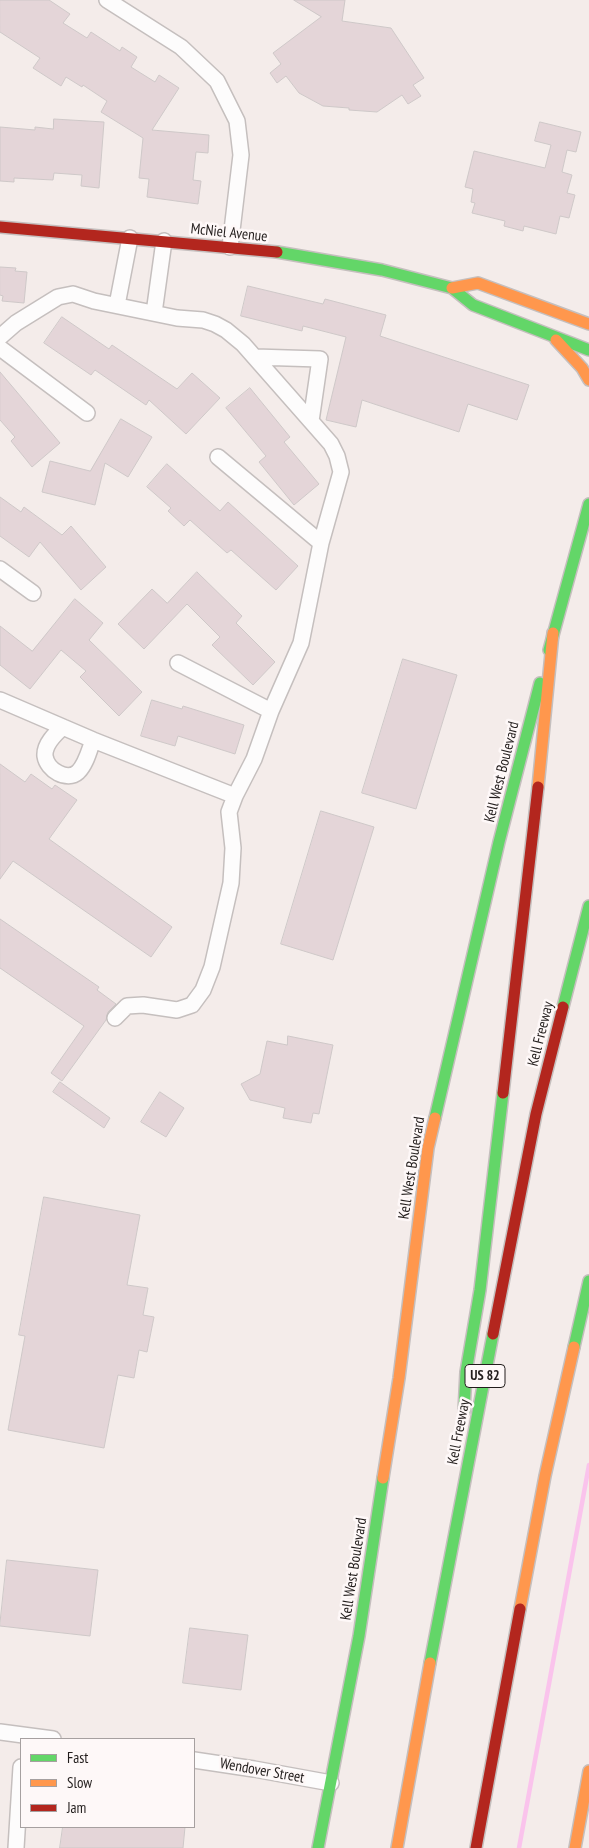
<!DOCTYPE html>
<html>
<head>
<meta charset="utf-8">
<style>
	body { margin:0 }
	#map { position:relative; width:589px; height:1848px; overflow:hidden; background:#f4ecea; font-family:"PT Sans Narrow",sans-serif }
	canvas { display:block }
	.legend { position:absolute; left:20px; top:1738px; width:175px; height:90px; box-sizing:border-box; background:#fef8f8; border:1px solid #a6a0a0; margin:0; padding:6px 9px; list-style:none; font-size:15px; color:#221d1c }
	.legend li { display:flex; align-items:center; gap:10px; height:25px }
	.legend b { width:25px; border:1px solid #a6a0a0 }
</style>
</head>
<body>
<div id="map">
<canvas width="589" height="1848"></canvas>
<ul class="legend">
<li><b style="height:6px;background:#63d668"></b>Fast</li>
<li><b style="height:6px;background:#ff974d"></b>Slow</li>
<li><b style="height:6px;background:#b3261e"></b>Jam</li>
</ul>
</div>
<script>
const c = document.querySelector('canvas').getContext('2d');
c.lineJoin = 'round';
function trace(path, color, width, dash) {
  c.strokeStyle = color;
  c.lineWidth = width;
  c.lineCap = dash ? 'butt' : 'round';
  c.setLineDash(dash || []);
  c.stroke(path);
}
function fill(path, color) {
  c.fillStyle = color;
  c.fill(path, 'evenodd');
}
function label(font, color, halo, rows, align = 'center') {
  c.font = font + ' "PT Sans Narrow",sans-serif';
  c.lineWidth = 5;
  c.setLineDash([]);
  c.textBaseline = 'middle';
  c.strokeStyle = halo;
  c.fillStyle = color;
  for (const [text, x, y, turn = 0] of rows) {
    c.save();
    c.translate(x, y);
    c.rotate((+turn || 0) * Math.PI / 180);
    c.textAlign = isNaN(turn) ? turn : align;
    if (halo) c.strokeText(text, 0, 0);
    c.fillText(text, 0, 0);
    c.restore();
  }
}
trace(new Path2D(`
	M519,1848L589,1465`), '#fac3ec', 4.5);
const building = new Path2D(`
	M0,0H49L70,14L63,23L87,38L91,32L120,51L122,47L137,57L131,67L155,82L159,75L179,88L152,130L209,135L208,153L196,152L193,180L201,181L198,204L147,197L149,179L139,178L143,138L101,112L107,101L83,85L82,87L66,77L61,86L33,68L40,58L0,32Z
	M294,0H345L342,21L391,28L424,78L413,85L421,96L408,104L402,95L377,112L349,110V108L323,106L299,93L286,76L277,83L270,73L281,64L273,53L321,17Z
	M54,119L104,122L99,188L81,186L82,175L54,173L53,180L14,178V182L0,181V127L35,130V127L53,129Z
	M540,122L581,132L576,152L567,150L562,172L572,175L567,193L575,195L569,218L560,216L556,234L524,226L523,231L504,226L505,221L472,213L475,203L471,202L473,189L465,187L474,151L545,168L551,145L535,141Z
	M0,267L16,268L15,271L27,272L24,303L2,301L3,296L0,295Z
	M248,286L323,304L325,299L386,315L380,336L529,385L517,420L468,404L459,432L362,400L356,427L326,420L346,337L303,326L302,331L241,316Z
	M62,317L109,349L112,345L177,389L192,373L220,398L186,434L149,400L146,405L95,370L91,375L44,343Z
	M0,372L60,443L32,467L11,441L15,437L0,420Z
	M250,388L290,437L284,442L319,484L294,505L259,462L266,456L226,408Z
	M121,419L152,437L128,477L105,463L95,505L42,492L50,461L90,471Z
	M167,464L220,511L228,502L298,566L276,590L231,550L227,553L190,520L184,526L168,511L171,508L147,487Z
	M0,497L21,512L24,507L62,535L71,526L106,567L81,590L40,542L29,557L0,536Z
	M197,572L242,616L236,623L275,662L253,685L212,645L220,637L187,604L144,649L118,624L152,589L167,603Z
	M75,599L103,623L89,640L142,692L119,716L80,677L86,671L61,650L30,689L0,665V626L32,651Z
	M403,659L457,675L416,809L362,793Z
	M152,700L182,709L183,706L244,725L235,754L178,736L175,746L141,736Z
	M0,764L25,782L31,774L52,789L55,785L77,800L49,839L172,927L151,957L13,861L0,879Z
	M321,811L374,827L333,960L281,944Z
	M0,919L99,987L97,990L116,1004L108,1012L106,1020L62,1081L51,1073L84,1026L0,968Z
	M288,1036L333,1045L319,1114L313,1113L311,1123L283,1118L285,1108L250,1100L241,1084L260,1074L267,1041L287,1045Z
	M60,1082L110,1118L104,1128L53,1092Z
	M160,1092L184,1108L166,1137L141,1122Z
	M44,1197L140,1215L127,1285L148,1288L143,1315L154,1317L147,1352L139,1350L134,1378L118,1375L104,1448L8,1430L25,1336L19,1335Z
	M7,1560L98,1570L90,1636L0,1626Z
	M190,1628L248,1635L241,1690L183,1683Z
	M63,1827H185L183,1848H60Z`);
fill(building, '#e4d5d8');
trace(building, '#cec8c8', 1);
const street = new Path2D(`
	M107,0L181,47L217,81L237,121L241,155L230,247
	M117,305L130,238
	M154,313L164,241
	M0,337L16,323L58,297L73,294L94,301L177,318L203,320L215,324L226,330L243,344L331,444L337,456L341,472L321,543L301,643L271,711L254,759L235,796L229,812L233,848L231,883L212,967L203,990L192,1005L177,1010L143,1005L127,1006L115,1018
	M0,348L87,413
	M255,357L320,359L311,421
	M218,457L321,543
	M0,569L33,593
	M178,663L271,711
	M0,700L93,740L235,796
	M63,727C55,734 44,744 45,756C47,770 67,782 78,772C86,764 89,751 93,740
	M0,1732L53,1739
	M194,1760L254,1769L331,1783
	M16,1848L21,1767`);
const fast = new Path2D(`
	M277,252L382,270L452,288L473,305L589,350
	M549,650L589,504
	M563,1007L589,906
	M435,1118L499,842L540,683
	M574,1347L589,1281
	M464,1411L466,1372L480,1290L503,1093
	M430,1663L493,1334
	M318,1848L359,1636L383,1478`);
const slow = new Path2D(`
	M452,288L478,283L589,324
	M556,340L582,368L589,380
	M538,787L553,633
	M383,1478L399,1378L428,1148L435,1118
	M520,1609L545,1476L574,1347
	M397,1848L430,1663
	M575,1848L589,1771`);
const jam = new Path2D(`
	M0,227L277,252
	M503,1093L538,787
	M493,1334L536,1114L563,1007
	M476,1848L520,1609`);
trace(street, '#c5bfbe', 18);
trace(fast, '#c5bfbe', 14);
trace(slow, '#c5bfbe', 14);
trace(jam, '#c5bfbe', 14);
trace(street, '#fdfcfc', 15);
trace(fast, '#63d668', 11);
trace(slow, '#ff974d', 11);
trace(jam, '#b3261e', 11);
for (const [x, y, w] of [
	[485,1376,40]
]) {
  const box = new Path2D();
  box.roundRect(x - w / 2, y - 11.5, w, 23, 4);
  c.fillStyle = '#fef8f8';
  c.fill(box);
  trace(box, '#221d1c', 1);
}
label('bold 14px', '#221d1c', null, [
	["US 82",485,1376]
]);
label('15px', '#221d1c', '#fef8f8', [
	["McNiel Avenue",229,233,6],
	["Kell West Boulevard",502,772,-76],
	["Kell Freeway",541,1034,-76],
	["Kell West Boulevard",412,1168,-81],
	["Kell Freeway",459,1432,-79],
	["Kell West Boulevard",354,1569,-81],
	["Wendover Street",262,1771,10]
]);
</script>
</body>
</html>
